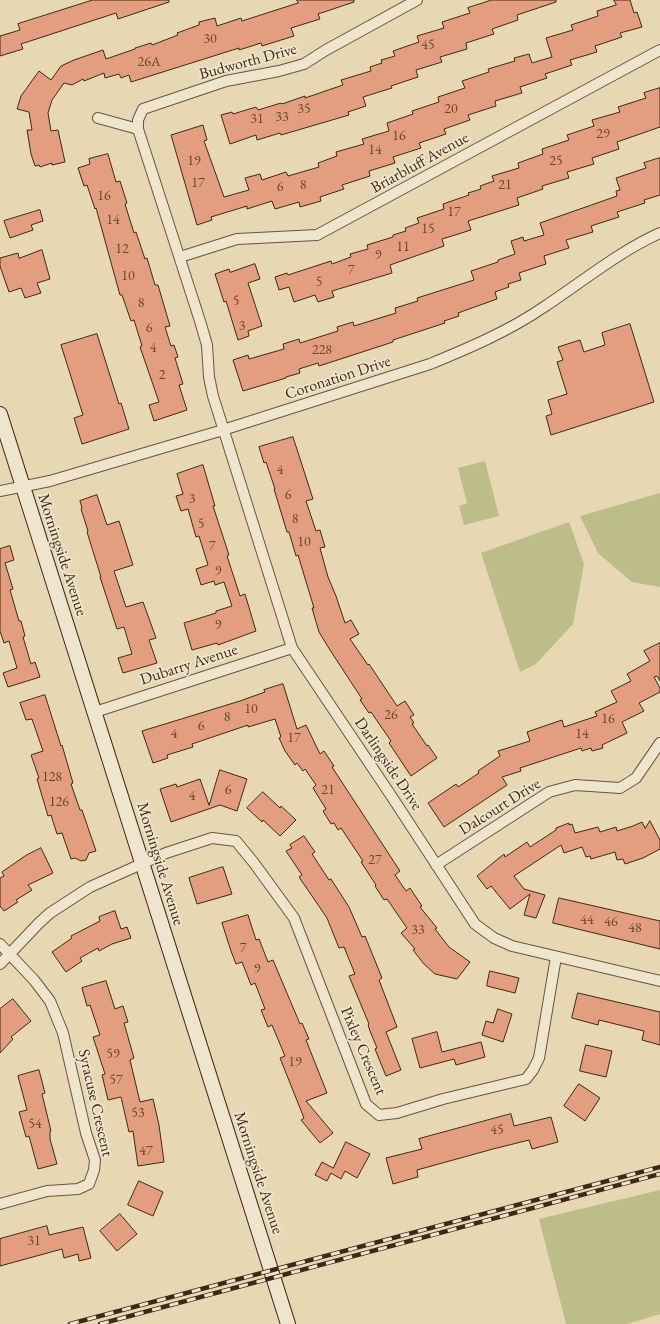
<!DOCTYPE html>
<html>
<head>
<meta charset="utf-8">
<style>
	body { margin:0 }
	canvas { display:block; background:#e7d7b3 }
</style>
</head>
<body>
<canvas width="660" height="1324"></canvas>
<script>
const c = document.querySelector('canvas').getContext('2d');
c.lineJoin = 'round';
function fill(path, color) {
  c.fillStyle = color;
  c.fill(path, 'evenodd');
}
function trace(path, color, width, dash) {
  c.strokeStyle = color;
  c.lineWidth = width;
  c.lineCap = dash ? 'butt' : 'round';
  c.setLineDash(dash || []);
  c.stroke(path);
}
function label(font, color, halo, rows, align = 'center') {
  c.font = font + ' "EB Garamond",serif';
  c.lineWidth = 3.5;
  c.setLineDash([]);
  c.textBaseline = 'middle';
  c.strokeStyle = halo;
  c.fillStyle = color;
  for (const [text, x, y, turn = 0] of rows) {
    c.save();
    c.translate(x, y);
    c.rotate((+turn || 0) * Math.PI / 180);
    c.textAlign = isNaN(turn) ? turn : align;
    if (halo) c.strokeText(text, 0, 0);
    c.fillText(text, 0, 0);
    c.restore();
  }
}
fill(new Path2D(`
	M485,461L499,516L464,525L459,506L467,503L458,468Z
	M660,493V587L632,582L598,553L580,516Z
	M569,522L584,564L573,624L536,664L520,672L481,553Z
	M660,1190V1314L627,1324H566L539,1219Z`), '#bcbd88');
const building = new Path2D(`
	M93,0H169V2L118,19L116,13L21,44L23,49L0,56V36L20,30L18,24Z
	M297,0H354V2L318,14L320,19L291,28L294,36L262,46L261,43L239,50V48L131,82L129,75L121,78L119,74L105,78L104,73L84,81L83,79L72,85L64,83L52,100L48,113L51,131L58,130L65,162L52,165V163L40,167L39,165L35,166L31,154L27,130H32L29,112L17,109L21,96L39,71L51,80L61,66L74,60L103,50L106,59L135,49V48L151,43L152,45L178,35L177,33L199,25V22L215,18L217,26L241,18L242,21L298,3Z
	M492,0H556V2L517,15L518,20L492,29L494,34L466,43L467,49L440,57L442,62L416,70L418,77L391,86L392,88L363,97L366,106L348,112L349,115L281,135L280,133L257,140L256,135L230,144L221,115L232,112L233,114L256,107L258,110L281,103L282,104L305,96V98L343,85L341,80L371,71L370,67L382,63L381,60L395,56L393,51L419,42L417,36L444,28L442,22L470,13L468,8Z
	M614,0H630L634,13L637,12L642,27L620,33L622,37L595,46L597,52L570,60L572,65L545,74L547,78L520,87L522,93L495,101L496,106L468,115L470,120L444,129L446,134L419,143L421,148L393,157L395,163L369,171L370,176L342,185L344,189L320,197L321,201L300,207L299,202L275,209L272,201L247,209V206L211,217L212,220L197,225L171,135L203,125L207,140L204,141L224,197L249,190L245,178L260,174L262,180L286,172L288,176L319,167L318,163L337,156L336,152L364,144L362,139L389,131L387,123L413,114L412,111L439,102L438,97L465,88L462,81L489,72L488,69L515,61L514,58L529,54L532,63L552,57L546,38L573,30L571,25L598,16L597,11L616,5Z
	M660,88V127L617,142L619,149L592,158L594,164L567,172L569,178L542,186L543,189L517,198L519,205L468,221L471,230L442,239L444,246L390,265L392,273L332,291L334,297L318,302L315,295L294,302L289,287L279,290L275,277L287,273L288,275L331,261L332,264L351,257L350,254L368,249L367,245L393,237V235L406,231L405,228L419,223L417,218L444,209L443,204L469,195L468,193L481,189L480,186L494,181L492,176L519,168L518,163L543,154L542,149L569,140L567,135L594,126L592,120L620,112L618,107L646,98L644,93Z
	M108,154L116,182L120,181L127,203L125,204L134,233L136,232L145,259L147,258L155,285H158L170,326L165,327L171,346L174,345L178,357L175,358L183,384L179,385L187,410L154,421L149,405L159,402L140,347L142,346L134,320L131,321L122,295H120L96,208L95,209L87,185L84,186L78,168L90,164L89,159Z
	M660,158V195L644,200L645,203L617,212L619,217L591,226L593,232L566,240L569,248L544,256L546,264L519,273L521,280L508,284L509,287L495,292L497,299L458,313L459,316L444,321L445,323L393,340V342L319,366L318,363L299,369L300,373L286,377V378L243,391L233,360L248,355L249,359L284,349L283,344L299,339L300,343L338,331L337,327L353,322L354,326L396,313L395,308L418,301L417,298L474,280L471,271L498,262V260L515,254L511,241L523,237L524,241L544,235L540,223L617,196L616,191L620,190L616,178L646,168L644,163Z
	M40,210L43,221L31,225L33,230L10,238L4,221Z
	M42,250L50,279L37,283L41,293L25,298L21,288L9,292L0,266V258L18,253L19,258Z
	M255,264L260,279L248,283L262,326L248,331L249,336L238,340L226,301L224,302L215,274L229,269L230,272Z
	M630,324L654,402L551,435L546,416L552,414L548,400L567,394L557,362L563,360L558,347L580,340L584,352L605,345L602,333Z
	M97,334L119,404L121,403L129,429L82,444L74,418L83,415L61,345Z
	M293,437L313,499L306,501L316,531L320,530L325,547L320,548L328,577L336,596L345,623L351,620L359,634L350,639L368,665L369,664L397,706L405,701L414,715L410,717L414,723L412,724L427,746L428,745L437,758L411,776L389,743L391,741L371,712L369,713L360,700L362,699L330,650L319,632L312,608H314L298,555L296,556L289,532H287L274,489H275L266,462L264,463L259,447Z
	M203,465L215,506H213L229,555L227,556L240,596L245,594L256,631L218,645L217,643L192,650L184,623L216,613V611L232,606L224,582L215,585L214,581L201,585L196,569L208,565L199,536L196,537L188,509L181,511L176,496L183,494L177,474Z
	M97,495L107,525L119,521L133,565L114,571L126,607L143,602L156,638L149,640L157,663L123,673L118,658L132,654L124,627L117,629L100,577H101L87,532L88,531L81,509L82,508L80,501Z
	M10,546L14,560L5,563L13,589L10,590L19,621H21L25,636L23,637L31,664L35,662L40,677L8,687L3,673L17,668L9,641L4,643L0,631V549Z
	M660,643V681L657,676L654,677L660,688V692L639,703L644,711L622,722L627,733L602,745L603,748L592,751L591,748L582,751L581,748L520,768L521,771L502,777L507,785L444,827L428,803L456,784L458,787L479,773L478,771L500,756L498,751L530,741L527,732L562,720L564,727L597,716L595,712L617,702L611,691L631,681L627,674L650,661L644,651Z
	M283,684L297,729L306,725L320,754L324,751L334,766L332,767L400,871L395,875L406,891L410,888L422,906L420,907L437,928L435,929L449,947L470,962L457,979L435,974L424,964L413,950L415,949L401,933L407,928L387,899L384,900L375,886L376,885L361,862L363,861L341,828L338,830L334,823L331,824L323,811L326,809L313,788L316,785L305,769L303,771L297,763L295,765L285,751L279,738L281,737L275,719L248,727V725L192,744L193,747L167,755L168,758L153,763L142,731L240,701L265,692L264,690Z
	M45,695L61,746L62,745L73,783L71,784L80,810H82L96,851L89,853L86,860L81,861L75,858L71,859L62,833L57,834L51,815L48,816L37,779L39,778L31,755L43,751L32,719L26,720L20,703Z
	M220,770L247,779L237,811L220,805L171,822L160,789L176,784L177,787L200,779L209,805Z
	M263,792L280,808L281,806L296,820L280,836L263,820L262,822L247,808Z
	M650,821L660,840V849L643,858L625,864L623,859L617,860L615,852L591,859L590,856L586,857L582,847L564,853L561,845L514,876L524,889L545,895L536,918L524,915L530,894L510,909L491,886L487,889L477,876L504,854L505,857L527,842L530,847L556,830V828L569,823V825L572,824L575,833L598,827L600,832L616,827L617,831L633,826L642,822L645,828Z
	M304,836L315,852L312,854L329,880L331,879L349,907L362,937L365,936L382,978L379,980L397,1027L386,1032L401,1070L386,1076L375,1049L377,1048L370,1031L368,1025L369,1024L349,976L355,974L344,947L339,948L327,918L299,877L302,875L286,851L292,848L290,845Z
	M41,848L53,873L28,885L32,890L16,900L18,902L4,911L0,906V878L4,876L2,872L25,856Z
	M223,867L232,894L197,904L189,878Z
	M559,898L660,921V949L553,923Z
	M115,911L121,929L127,927L131,938L112,944L99,951L98,948L80,958L82,961L66,972L52,952L72,938L71,936L100,921L99,917Z
	M248,915L256,940L259,939L268,962L273,960L300,1024L302,1023L309,1039L306,1040L327,1093L306,1101L333,1133L320,1143L301,1120L304,1118L280,1058L285,1056L272,1025L268,1027L261,1010L265,1009L255,983L251,985L242,962L236,964L231,951L222,923Z
	M490,971L519,978L515,993L487,986Z
	M106,981L115,1009L123,1006L128,1022L124,1023L134,1058L130,1060L140,1102L153,1099L159,1125L164,1162L138,1166L133,1131L129,1132L121,1097L108,1100L102,1075L105,1074L93,1037L100,1035L90,1005L87,1006L82,988Z
	M578,993L660,1012V1045L642,1040L644,1031L599,1020L598,1025L572,1018Z
	M13,999L31,1021L11,1037L13,1039L0,1053V1009Z
	M498,1009L512,1014L503,1042L482,1035L486,1021L493,1023Z
	M437,1032L442,1052L481,1042L485,1057L456,1065L454,1059L420,1068L412,1039Z
	M586,1045L612,1051L606,1077L580,1071Z
	M39,1070L45,1093L42,1094L51,1131H50V1139L57,1164L38,1169L29,1136L26,1137L19,1112L27,1110L18,1076Z
	M579,1084L600,1098L585,1121L564,1106Z
	M511,1114L514,1126L551,1117L558,1142L532,1149L529,1140L493,1149L417,1170L418,1177L393,1184L386,1158L422,1149L419,1139Z
	M346,1142L370,1154L357,1178L345,1171L341,1179L331,1173L327,1181L315,1175L322,1162L333,1168Z
	M139,1181L163,1192L153,1216L128,1205Z
	M120,1214L137,1234L117,1251L100,1231Z
	M47,1226L49,1235L83,1227L91,1258L79,1261L78,1254L64,1258L62,1249L0,1266V1239Z`);
fill(building, '#e39d7f');
trace(building, '#3f2916', 1);
const minor = new Path2D(`
	M417,0L326,50L304,64L279,71L226,81L143,109L138,120V129L200,321L207,345L209,377L213,396L292,648L392,797L475,924L494,938L512,946L660,981
	M98,118L138,129
	M180,257L237,239L317,235L660,50
	M0,491L50,481L223,430L430,364C469,348 509,331 544,307C582,282 618,252 660,233
	M95,712L292,648
	M436,865L549,792L575,785L620,788L636,778L660,743
	M0,944L34,980L50,1001L63,1033L86,1133L95,1160L94,1170L89,1184L78,1189L47,1191L0,1204
	M0,964L39,923L50,913L90,887L166,853L212,838L236,841L254,863L294,918L366,1104L379,1115L397,1113L443,1099L526,1079L533,1070L539,1058L556,957`);
const secondary = new Path2D(`
	M0,414L288,1324`);
trace(minor, '#69543d', 12);
trace(secondary, '#3f2916', 16);
trace(minor, '#efe5ce', 10);
trace(secondary, '#efe5ce', 14);
const rail = new Path2D(`
	M70,1324L660,1167
	M100,1324L660,1174`);
trace(rail, '#3f2916', 4.5);
trace(rail, '#efe5ce', 3, [9]);
label('14px', '#684630', null, [
	["30",210,39],
	["45",428,45],
	["26A",149,62],
	["35",304,109],
	["20",451,109],
	["33",282,117],
	["31",257,119],
	["29",603,134],
	["16",399,136],
	["14",375,150],
	["19",194,161],
	["25",556,161],
	["17",198,183],
	["8",303,185],
	["21",505,185],
	["6",280,187],
	["16",104,196],
	["17",454,212],
	["14",113,220],
	["15",428,229],
	["11",403,247],
	["12",122,249],
	["9",378,255],
	["7",351,270],
	["10",128,276],
	["5",319,282],
	["5",236,301],
	["8",141,303],
	["3",242,326],
	["6",149,328],
	["4",153,348],
	["228",322,350],
	["2",162,375],
	["4",280,470],
	["6",288,495],
	["3",192,499],
	["8",295,519],
	["5",201,524],
	["10",304,542],
	["7",212,546],
	["9",218,571],
	["9",218,625],
	["10",251,709],
	["26",391,715],
	["8",227,717],
	["16",608,719],
	["6",201,726],
	["4",174,734],
	["14",582,734],
	["17",294,738],
	["128",52,777],
	["6",228,790],
	["21",328,790],
	["4",192,796],
	["126",59,802],
	["27",375,860],
	["44",587,920],
	["46",611,922],
	["48",635,928],
	["33",418,930],
	["7",243,948],
	["9",257,969],
	["59",113,1054],
	["19",295,1062],
	["57",116,1080],
	["53",138,1113],
	["54",35,1124],
	["45",497,1130],
	["47",146,1151],
	["31",34,1241]
]);
label('16px', '#3f2916', '#efe5ce', [
	["Budworth Drive",248,62,-15],
	["Briarbluff Avenue",420,163,-29],
	["Coronation Drive",338,378,-18],
	["Morningside Avenue",62,555,72],
	["Dubarry Avenue",189,665,-18],
	["Darlingside Drive",388,764,56],
	["Dalcourt Drive",500,807,-32],
	["Morningside Avenue",160,864,73],
	["Pixley Crescent",363,1051,67],
	["Syracuse Crescent",95,1103,77],
	["Morningside Avenue",258,1173,72]
]);
</script>
</body>
</html>
